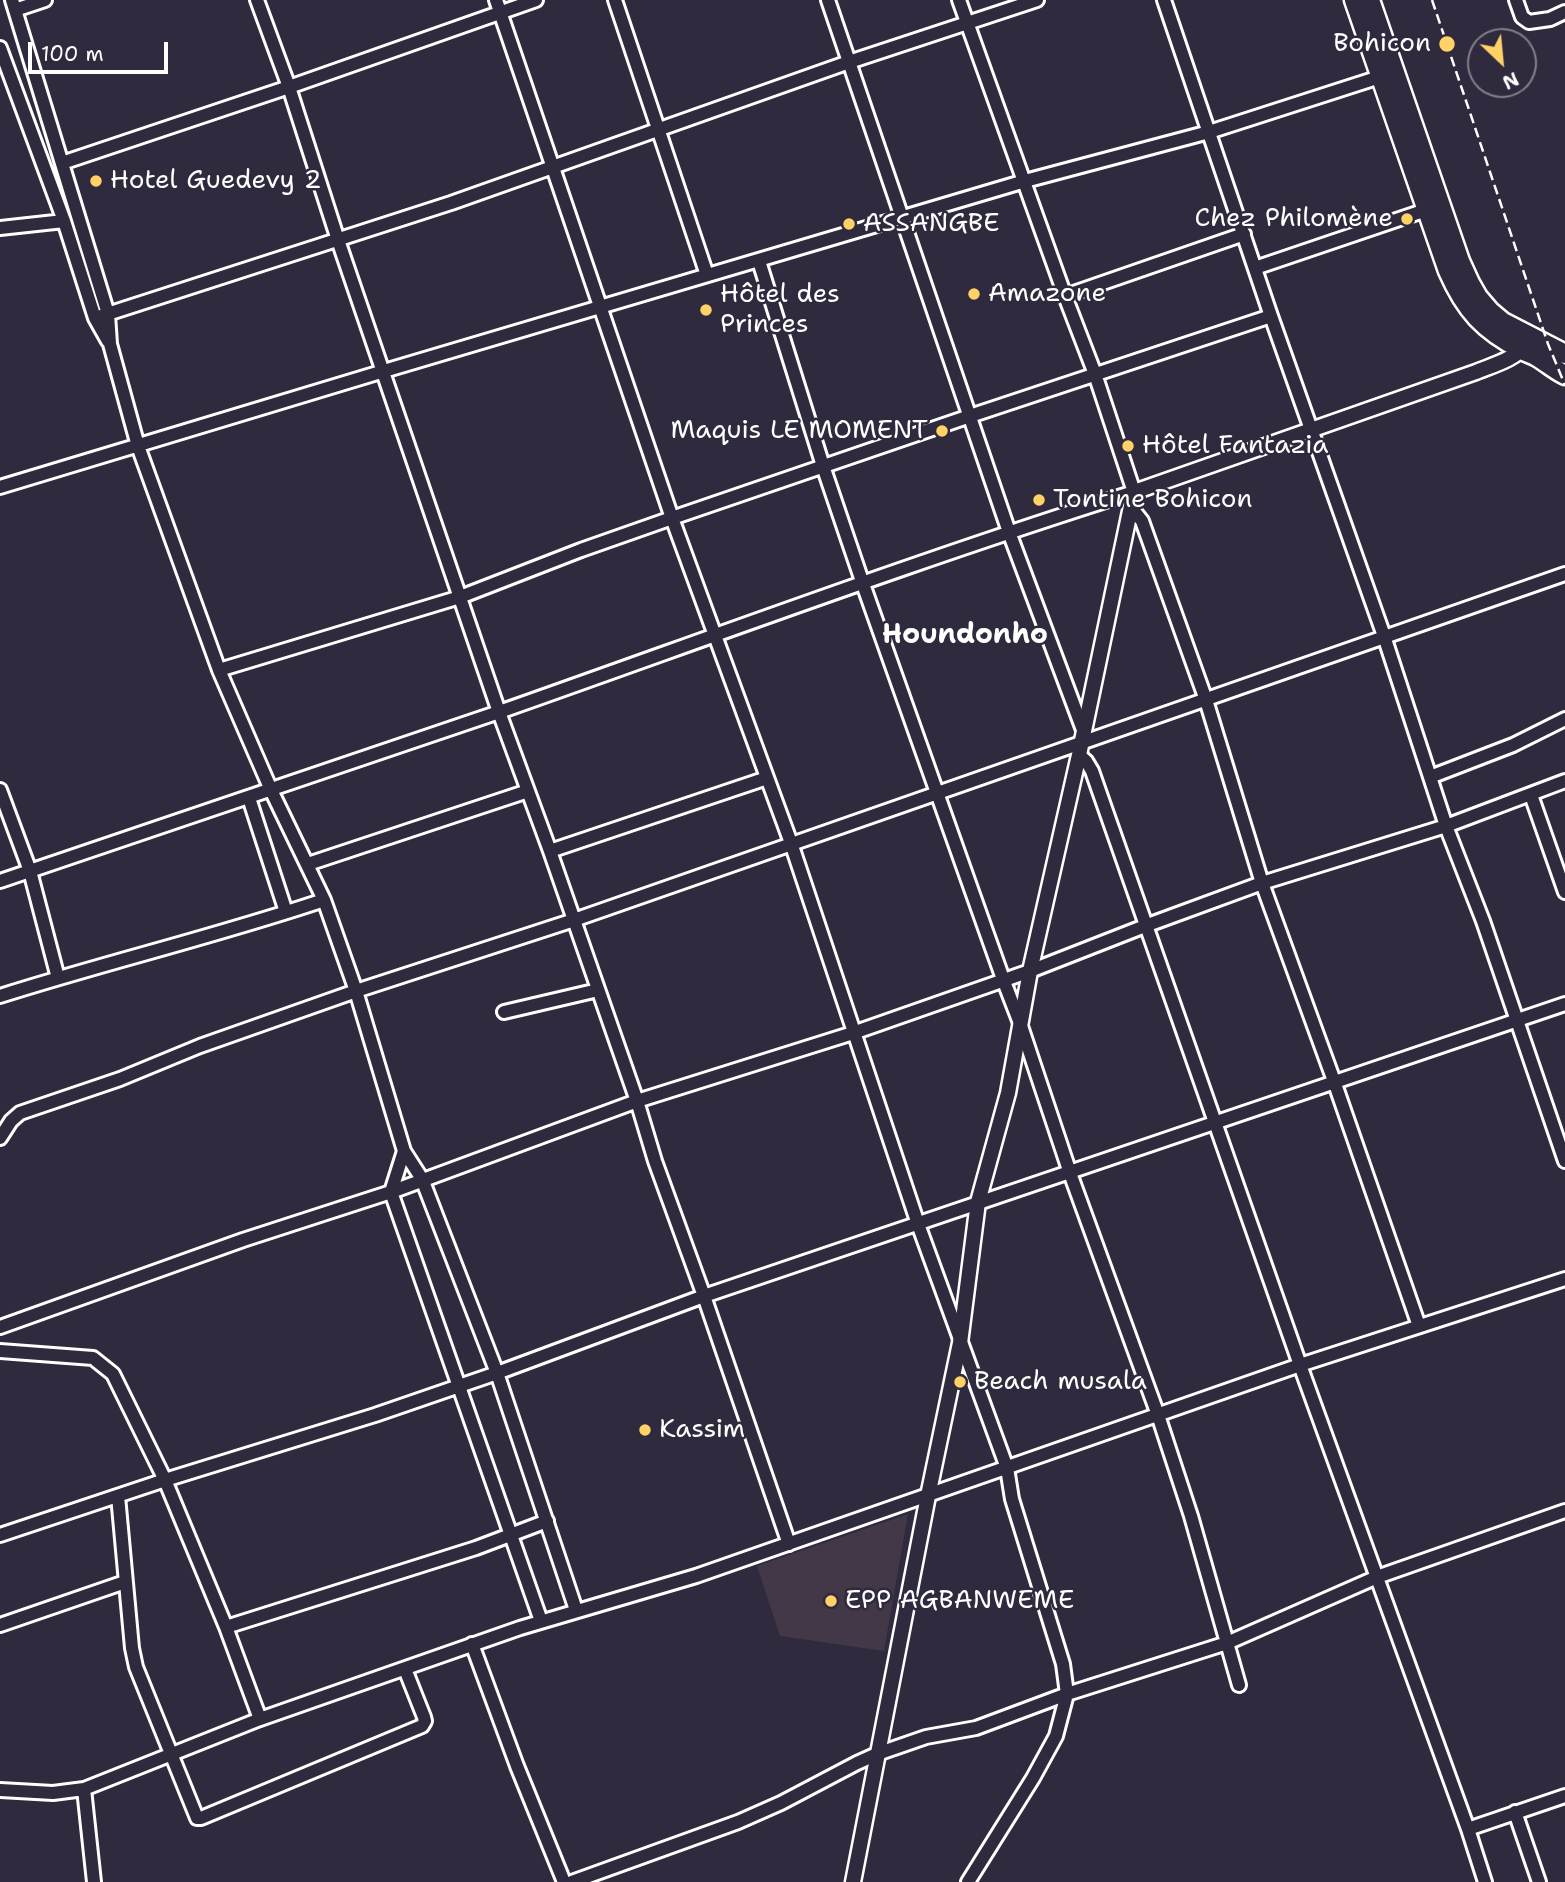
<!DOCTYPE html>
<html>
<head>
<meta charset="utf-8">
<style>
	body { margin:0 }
	#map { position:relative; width:1565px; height:1882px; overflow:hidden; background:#2f2a3d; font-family:"Shantell Sans",sans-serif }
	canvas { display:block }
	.north { position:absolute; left:1467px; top:28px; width:70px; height:70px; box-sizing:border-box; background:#2f2a3d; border:2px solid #827f8b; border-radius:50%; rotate:154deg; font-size:19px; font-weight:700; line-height:28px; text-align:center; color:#fff }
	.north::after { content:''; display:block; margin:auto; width:24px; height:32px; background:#ffd166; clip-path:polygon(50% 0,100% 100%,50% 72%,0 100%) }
	.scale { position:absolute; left:28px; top:42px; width:140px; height:32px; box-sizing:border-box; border:4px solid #fff; border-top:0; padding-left:9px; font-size:21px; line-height:24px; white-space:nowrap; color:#fff; -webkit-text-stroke:5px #2f2a3d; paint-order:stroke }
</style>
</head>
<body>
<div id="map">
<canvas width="1565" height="1882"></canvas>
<div class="north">N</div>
<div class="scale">100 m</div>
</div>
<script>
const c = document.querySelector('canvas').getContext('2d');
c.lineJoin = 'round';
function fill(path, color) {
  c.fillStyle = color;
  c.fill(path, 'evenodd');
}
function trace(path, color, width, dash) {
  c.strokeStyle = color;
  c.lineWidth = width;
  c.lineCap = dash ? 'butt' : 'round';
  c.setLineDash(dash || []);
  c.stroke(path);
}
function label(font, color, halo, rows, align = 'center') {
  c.font = font + ' "Shantell Sans",sans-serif';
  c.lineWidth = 5;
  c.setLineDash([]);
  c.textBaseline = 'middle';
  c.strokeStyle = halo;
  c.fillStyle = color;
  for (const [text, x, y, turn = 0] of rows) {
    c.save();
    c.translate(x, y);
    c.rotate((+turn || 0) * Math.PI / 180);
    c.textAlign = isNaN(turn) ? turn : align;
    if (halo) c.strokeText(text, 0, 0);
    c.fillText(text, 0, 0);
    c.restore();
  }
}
fill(new Path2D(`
	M908,1514L884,1651L780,1636L757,1566Z`), '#423847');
const minor = new Path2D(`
	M12,0L108,314L110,344L138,446L219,670L271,790L324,900L356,991L404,1151L422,1179L497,1373L576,1610
	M257,0L289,87L338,240L499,712L550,851L637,1101L655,1161L704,1296L789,1544
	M496,0L672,518L791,843L918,1224L1007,1468L1012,1499L1063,1664L1067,1694L1056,1736L1033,1778L968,1882
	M615,0L707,275
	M828,0L1009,532L1083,730
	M1164,0L1271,316L1384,636L1446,826L1483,921L1565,1161
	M1516,0L1522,17L1529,22L1550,19L1565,12
	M15,10L45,0
	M0,48L64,221L95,318L108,341
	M62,163L289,87L536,0
	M0,228L64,221
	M759,261L823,466L863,584L1003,979L1020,1023L1070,1173L1158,1415L1191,1516L1239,1685
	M1255,268L1426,210
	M1065,296L1244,234
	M95,318L451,203L849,62L1037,0
	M0,487L384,371L1025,181L1209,132L1389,74
	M1131,507L1142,521L1206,700L1262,883L1334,1081L1419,1326
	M219,670L460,597L581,550L672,518L970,416L1271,316
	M1079,755L1086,761L1092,771L1300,1365L1468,1829L1485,1882
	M1430,777L1513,745L1565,719
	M0,790L30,871L58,978
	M1531,795L1565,892
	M249,798L286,912
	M550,851L767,778
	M308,864L528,791
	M0,881C167,824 335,769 502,711C712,637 921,559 1134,492L1095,374L1065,296L959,0
	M0,996C107,962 217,936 324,900
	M504,1012L598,990
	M0,1138L11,1121L20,1113L120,1079L200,1046L356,991L574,920L1565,574
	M404,1151L391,1192L541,1621
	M0,1327L243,1240L391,1192L637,1101L853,1033L1030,971L1145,926L1262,883L1446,826L1565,781
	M0,1351L93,1358L113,1374L165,1480L226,1627L476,1548L547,1521
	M118,1496L132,1648L136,1667L197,1818H201L422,1726L425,1721L424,1717L405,1669
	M0,1535L165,1480L375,1415L497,1373L704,1296L1565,1004
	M0,1625L125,1582
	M226,1627L260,1719
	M472,1644L517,1766L564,1882
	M84,1789L94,1882
	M0,1790L53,1793L84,1789L260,1719L520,1628L696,1576L1300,1365L1565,1279
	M1515,1812L1539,1882
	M1468,1829L1565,1796
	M572,1882L738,1822L781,1803L857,1763L877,1754L926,1737L976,1728L1067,1694L1227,1643L1377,1577L1565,1511`);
const major = new Path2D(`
	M853,1882L928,1496L960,1343L978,1202L1008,1093L1030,971L1079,755L1134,492L1476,372C1493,365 1516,359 1526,344`);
const highway = new Path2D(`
	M1354,0L1448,271C1465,310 1483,330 1522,350C1527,353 1532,354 1537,357C1547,363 1555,370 1565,375
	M1370,0L1460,261L1470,283L1478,297L1490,311L1503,322L1565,354`);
trace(minor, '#fff', 18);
trace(major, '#fff', 19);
trace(highway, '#fff', 23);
trace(minor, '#2f2a3d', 12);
trace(major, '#2f2a3d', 14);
trace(highway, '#2f2a3d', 18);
trace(new Path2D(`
	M1432,0L1548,344L1565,385`), '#fff', 2.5, [10, 5]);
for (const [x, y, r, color] of [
	[1447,44,9,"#ffd166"],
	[96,181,7,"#ffd166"],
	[1407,219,7,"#ffd166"],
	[849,224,7,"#ffd166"],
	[974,294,7,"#ffd166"],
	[706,310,7,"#ffd166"],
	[942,431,7,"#ffd166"],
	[1128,446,7,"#ffd166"],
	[1039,500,7,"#ffd166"],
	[960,1382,7,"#ffd166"],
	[645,1430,7,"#ffd166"],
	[831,1601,7,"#ffd166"]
]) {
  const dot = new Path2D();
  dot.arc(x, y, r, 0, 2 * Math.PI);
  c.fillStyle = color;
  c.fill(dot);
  trace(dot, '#2f2a3d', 2.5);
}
label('26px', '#fff', '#2f2a3d', [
	["Bohicon",1431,44,"right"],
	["Hotel Guedevy 2",110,181],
	["Chez Philomène",1393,219,"right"],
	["ASSANGBE",863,224],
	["Amazone",988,294],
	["Hôtel des",720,295],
	["Princes",720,325],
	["Maquis LE MOMENT",928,431,"right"],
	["Hôtel Fantazia",1142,446],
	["Tontine Bohicon",1053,500],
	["Beach musala",974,1382],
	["Kassim",659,1430],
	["EPP AGBANWEME",845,1601]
], 'left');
label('bold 28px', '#fff', '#2f2a3d', [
	["Houndonho",965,636]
]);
</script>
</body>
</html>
